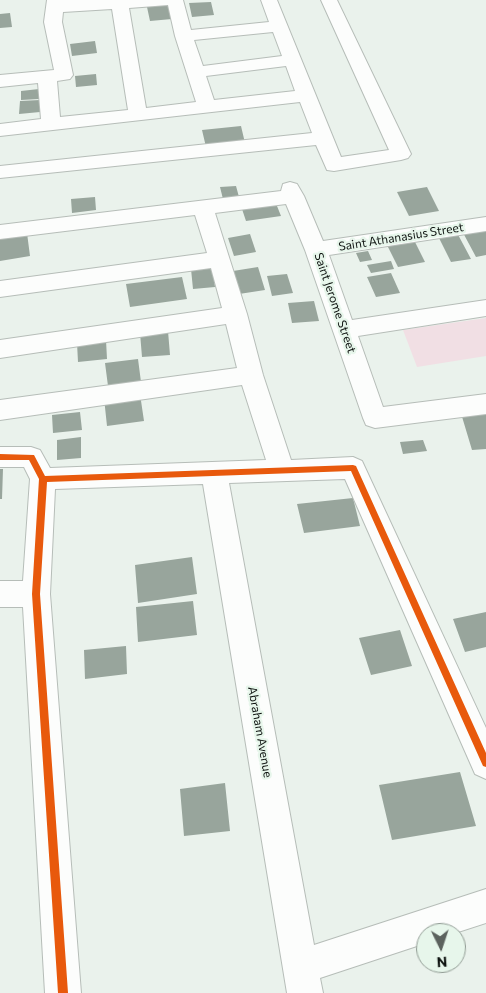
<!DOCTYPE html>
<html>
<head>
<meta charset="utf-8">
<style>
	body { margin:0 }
	#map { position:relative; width:486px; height:993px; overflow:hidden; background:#eaf2ec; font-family:Commissioner,sans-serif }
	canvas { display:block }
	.north { position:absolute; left:416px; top:923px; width:50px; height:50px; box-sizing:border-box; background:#e7f6eb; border:1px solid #919c94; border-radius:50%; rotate:176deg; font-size:14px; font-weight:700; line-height:20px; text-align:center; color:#0f1411 }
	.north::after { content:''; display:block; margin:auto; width:18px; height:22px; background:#5c625e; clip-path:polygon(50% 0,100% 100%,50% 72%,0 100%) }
</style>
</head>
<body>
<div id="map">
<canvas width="486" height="993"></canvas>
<div class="north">N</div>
</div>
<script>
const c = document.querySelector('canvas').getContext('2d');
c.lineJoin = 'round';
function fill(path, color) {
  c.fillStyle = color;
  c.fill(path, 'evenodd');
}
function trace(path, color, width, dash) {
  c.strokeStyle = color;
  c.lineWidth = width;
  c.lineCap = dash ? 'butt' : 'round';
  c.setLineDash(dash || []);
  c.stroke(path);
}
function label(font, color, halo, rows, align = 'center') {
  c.font = font + ' Commissioner,sans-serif';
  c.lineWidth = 4.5;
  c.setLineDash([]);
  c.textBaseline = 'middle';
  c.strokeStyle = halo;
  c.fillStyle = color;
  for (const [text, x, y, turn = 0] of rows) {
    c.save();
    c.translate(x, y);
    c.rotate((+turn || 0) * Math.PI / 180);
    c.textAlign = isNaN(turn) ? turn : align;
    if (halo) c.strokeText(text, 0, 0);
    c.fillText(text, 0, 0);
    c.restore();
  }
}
fill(new Path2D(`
	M486,318V356L417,367L403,330Z`), '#f1dfe4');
fill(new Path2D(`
	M211,2L214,15L192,17L189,3Z
	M169,5L172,19L150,21L147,7Z
	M10,13L12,27L0,28V14Z
	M95,41L97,53L72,56L70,44Z
	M96,74L97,85L76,87L75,76Z
	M39,89V99L21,100V91Z
	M40,100V112L19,114L20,101Z
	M241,126L245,143L206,147L202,130Z
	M236,186L239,197L223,199L220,187Z
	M427,187L439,211L409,216L397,192Z
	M95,197L96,210L72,213L71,199Z
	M275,201L281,216L246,221L241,206Z
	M486,225V255L476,257L461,229Z
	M455,229L471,259L451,262L436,232Z
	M27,233L30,256L0,261V237Z
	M250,234L256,252L234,256L228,238Z
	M413,238L425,262L398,267L386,243Z
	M368,251L372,260L360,262L356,253Z
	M391,261L394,269L371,273L367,265Z
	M258,267L265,290L239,294L233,271Z
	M213,268L215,287L193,289L191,269Z
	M391,273L400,293L376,297L367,277Z
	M287,274L293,293L272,296L267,276Z
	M182,277L187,299L130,307L126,284Z
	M314,301L319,321L292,323L288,303Z
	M168,331L170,355L142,357L140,333Z
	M106,340L107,359L78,362L77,343Z
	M138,359L141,382L108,386L105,363Z
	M140,394L144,421L107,426L104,398Z
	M486,407V449L472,450L460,410Z
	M80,412L82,430L53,433L52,415Z
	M81,437V458L57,460V440Z
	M423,440L427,451L403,454L400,442Z
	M0,469H3L2,499H0Z
	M353,498L360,526L304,533L297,504Z
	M192,557L197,594L138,603L135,565Z
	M193,601L197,635L138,642L136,607Z
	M486,612V647L465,652L453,619Z
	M400,630L412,666L371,675L359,638Z
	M126,646L127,674L85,679L84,650Z
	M460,772L476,826L392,840L379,785Z
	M225,783L230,831L184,836L180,789Z`), '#98a59c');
const minor = new Path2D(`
	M47,0H183L191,30L269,22L261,0H277L341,157L389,150L321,0H337L411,154L408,158L401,160L334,171L327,170L316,145L0,178V166L312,133L300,102L0,136V124L41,119L38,83L0,87V75L54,70L44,22ZM168,5L175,36L196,102L146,108L129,8ZM112,9L128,110L60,117L57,81L70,79L73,75L62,22L63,12ZM273,32L282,56L203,66L194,40ZM286,66L295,91L214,100L206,76Z
	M290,182L297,184L304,196L323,241L486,217V231L329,255L352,320L486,300V316L358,336L383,407L486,394V414L375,428L366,425L363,418L305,250L286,204L215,213L247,314L263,375L291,460L353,457L362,461L486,728V779L475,774L345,479L229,483L314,945L486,889V923L455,933H426V943L320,978L323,993H287L203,484L55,489L50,594L81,993H45L23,607H0V581H23L30,479L24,467H0V447H31L40,450L50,468L266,460L242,385L0,420V400L237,368L226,324L0,358V340L222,308L211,268L0,297V281L207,253L195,215L0,239V225L281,191L283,184Z`);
trace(minor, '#b6bdb8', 2);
fill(minor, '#fcfdfc');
fill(new Path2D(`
	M0,454L34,455L45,476L353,465L356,466L486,753V767L483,766L351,471L47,482L40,594L68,993H58L32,594L39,479L29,460H0Z`), '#e8590c');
label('12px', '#0f1411', '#e7f6eb', [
	["Saint Athanasius Street",401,237,-9],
	["Saint Jerome Street",335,303,71],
	["Abraham Avenue",260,732,80]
]);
</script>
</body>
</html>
